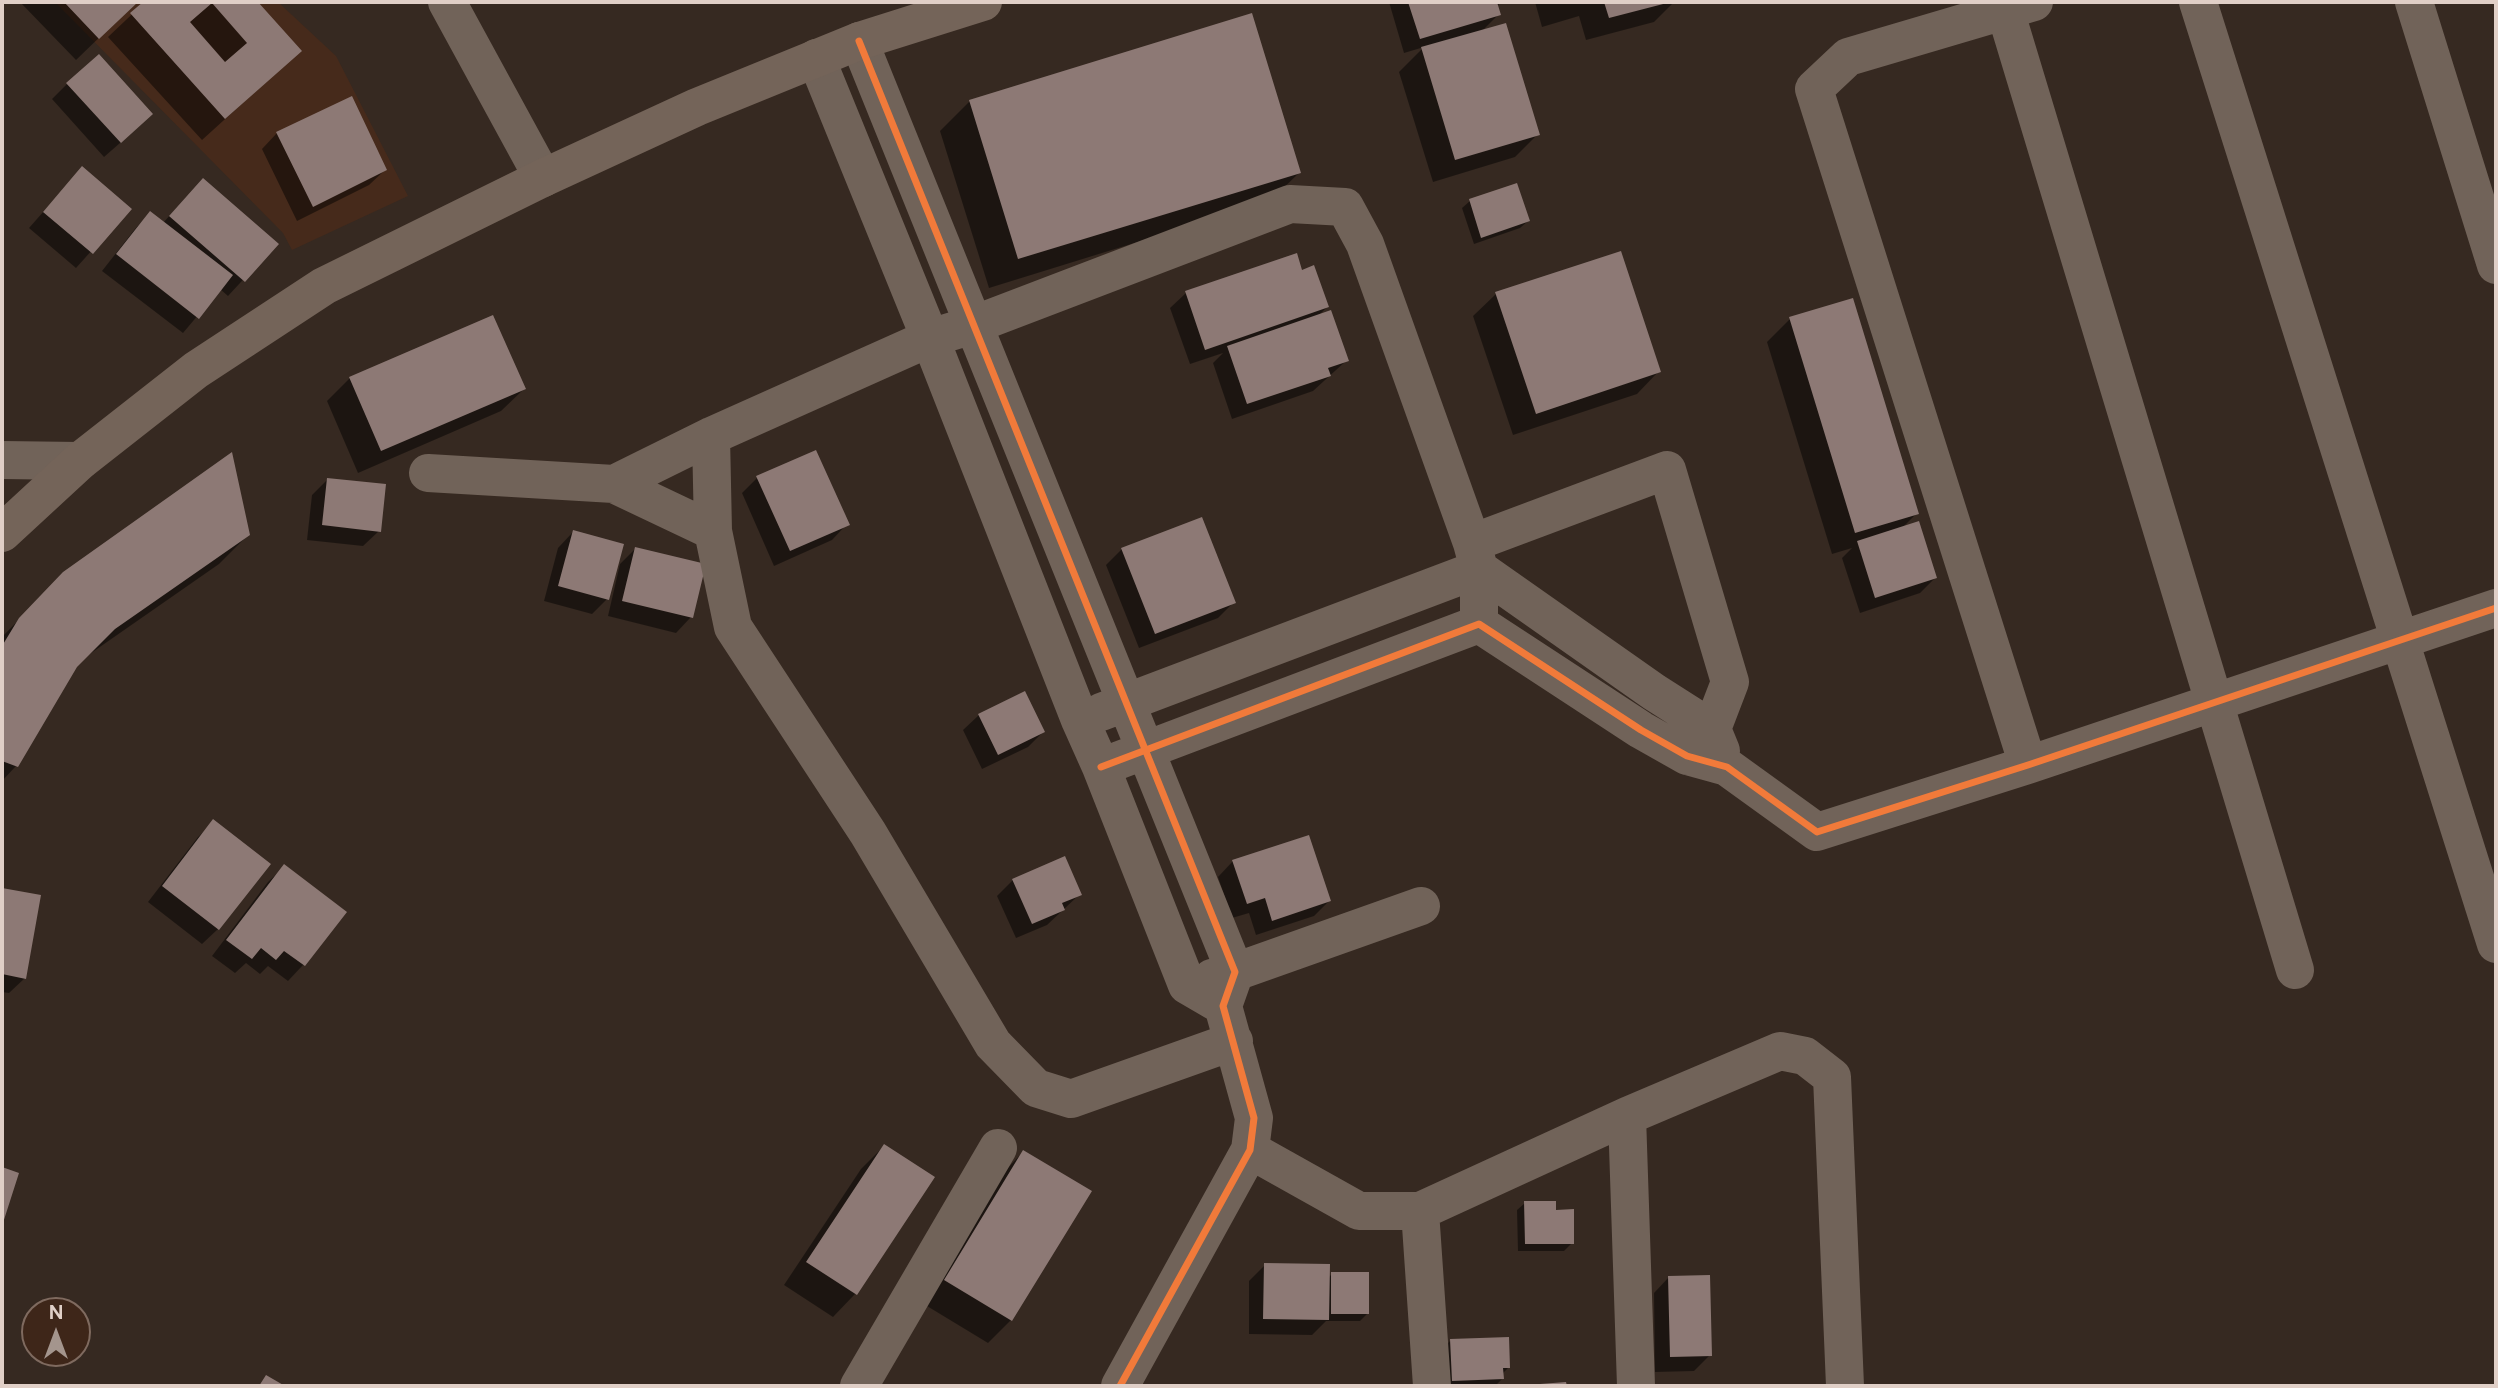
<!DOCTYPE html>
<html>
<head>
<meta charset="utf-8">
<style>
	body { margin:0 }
	#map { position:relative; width:2498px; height:1388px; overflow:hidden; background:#362921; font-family:Figtree,sans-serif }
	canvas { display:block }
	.frame { position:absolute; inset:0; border:4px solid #e0cfc7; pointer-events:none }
	.north { position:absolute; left:21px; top:1297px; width:70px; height:70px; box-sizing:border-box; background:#3e2619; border:2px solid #7f6a5f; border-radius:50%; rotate:0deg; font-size:19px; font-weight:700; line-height:28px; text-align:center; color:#e0cfc7 }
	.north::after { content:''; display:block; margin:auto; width:24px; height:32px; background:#a4958d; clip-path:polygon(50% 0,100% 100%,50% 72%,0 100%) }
</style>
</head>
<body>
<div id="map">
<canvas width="2498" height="1388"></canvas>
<div class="frame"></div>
<div class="north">N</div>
</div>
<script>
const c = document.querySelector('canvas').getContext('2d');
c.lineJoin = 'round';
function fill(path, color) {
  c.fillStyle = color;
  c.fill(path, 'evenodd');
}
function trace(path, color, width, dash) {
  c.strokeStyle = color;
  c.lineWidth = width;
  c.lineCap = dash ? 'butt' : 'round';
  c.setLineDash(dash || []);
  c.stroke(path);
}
fill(new Path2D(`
	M55,2H278L336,56L408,196L292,250L283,233Z`), '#462a1b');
fill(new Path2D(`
	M20,2H136L76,60Z
	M145,2H255L300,51L202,140L108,37Z
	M1389,2H1501L1496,7L1499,14L1481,32L1538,134L1515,157L1433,182L1399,72L1424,47L1404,53Z
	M1535,2H1674L1654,22L1586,40L1579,16L1542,27Z
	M1251,15L1300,172L1270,201L989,288L940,131L969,102Z
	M67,84L136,129L104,157L52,99Z
	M277,133L385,170L369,185L297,221L262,149Z
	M82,168L129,209L76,268L29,228Z
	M188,195L276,244L228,296L220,289L183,333L102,271L135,229L150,213L163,223Z
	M1470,201L1528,221L1520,228L1474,244L1462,208Z
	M1295,255L1301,272L1327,307L1317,317L1347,360L1313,391L1232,419L1213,363L1223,353L1190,364L1170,308L1186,293Z
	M1496,294L1659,371L1637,394L1513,435L1473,316Z
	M1790,319L1917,513L1902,528L1935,578L1920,593L1860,613L1842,558L1852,548L1832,554L1767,342Z
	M350,378L524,389L501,411L358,473L327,401Z
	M757,478L847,524L832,540L774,566L742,493Z
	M327,480L379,531L363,546L307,540L312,495Z
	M573,532L607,599L592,614L544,601L558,548Z
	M248,535L219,564L84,658L75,666L16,766L2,781V637L64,574Z
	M635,549L691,617L676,633L608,616L620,564Z
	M1122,549L1234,602L1218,618L1139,648L1106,565Z
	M979,715L1043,732L1028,747L982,769L963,730Z
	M214,822L268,865L218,929L202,944L148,902L198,837Z
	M1233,861L1329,901L1314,916L1256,935L1249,913L1232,918L1218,877Z
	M284,867L344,912L303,965L288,981L268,966L260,974L246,963L235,973L212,956L268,882Z
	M1013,880L1080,894L1047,925L1016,938L997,896Z
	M2,890L39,896L25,978L9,993L2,992Z
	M884,1146L932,1178L855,1294L833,1317L784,1285L861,1169Z
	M1023,1152L1011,1320L988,1343L922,1303L1001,1175Z
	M1525,1203L1554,1212L1572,1243L1564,1251H1518L1517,1210Z
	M1265,1265L1328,1278L1332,1274L1368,1313L1360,1321H1326L1312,1335L1249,1334V1281Z
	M1669,1277L1710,1355L1694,1371L1655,1372L1654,1293Z
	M1451,1340L1508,1368L1502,1374V1379L1495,1386H1437L1436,1356Z`), '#0007');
fill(new Path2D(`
	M64,2H138L99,39Z
	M143,2H258L302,51L225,119L130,13ZM212,3L247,43L225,62L190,22Z
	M1408,2H1497L1501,15L1420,39Z
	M1604,2H1667V3L1609,18Z
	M1252,13L1301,173L1018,259L969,100Z
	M1506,23L1540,135L1455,160L1421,47Z
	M99,54L153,114L121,143L66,83Z
	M352,96L387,170L313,207L276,132Z
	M82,166L132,209L93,254L43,212Z
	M203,178L279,244L245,282L169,216Z
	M1517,183L1530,221L1481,238L1469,199Z
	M150,211L233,275L199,319L116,254Z
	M1621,251L1661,372L1536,414L1495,292Z
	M1297,253L1302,270L1314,265L1329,307L1205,350L1185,291Z
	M1853,298L1919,514L1855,533L1789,317Z
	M1331,310L1349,361L1328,368L1331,376L1247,404L1227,346Z
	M493,315L526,389L381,451L349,377Z
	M816,450L850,525L790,551L756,476Z
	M232,452L250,535L115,629L77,667L18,767L2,761V646L19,618L63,572Z
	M327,478L386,484L381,532L322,525Z
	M1202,517L1236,603L1155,634L1121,548Z
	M1919,521L1937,578L1875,598L1857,541Z
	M573,530L624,544L609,600L558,586Z
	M635,547L706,564L693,618L622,601Z
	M1025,691L1045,732L998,755L978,714Z
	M213,819L271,864L219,930L162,886Z
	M1309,835L1331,901L1272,921L1265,898L1247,904L1232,860Z
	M1065,856L1082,895L1062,903L1065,910L1032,924L1012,879Z
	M284,864L347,912L305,966L284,951L276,960L261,948L252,959L226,940Z
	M2,888L41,895L26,979L2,974Z
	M884,1144L935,1177L857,1295L806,1262Z
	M1023,1150L1092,1191L1012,1321L944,1280Z
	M2,1167L19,1173L2,1226Z
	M1524,1201H1556V1210L1574,1209V1244H1525Z
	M1264,1263L1330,1264L1329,1320L1263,1319Z
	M1331,1272H1369V1314H1331Z
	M1710,1275L1712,1356L1670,1357L1668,1276Z
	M1509,1337L1510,1368H1503L1504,1379L1452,1381L1450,1339Z
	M266,1375L285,1386H259Z
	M1566,1382L1567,1386H1540V1384Z`), '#8d7975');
trace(new Path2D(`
	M447,2L543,178
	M2198,2L2496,944
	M2414,2L2496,265
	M2005,10L2295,970
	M859,41L1235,972L1223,1006L1254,1118L1250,1150L1120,1386
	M816,58L930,338L1080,720L1101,767L1187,985L1223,1006
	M711,436L713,531L733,627L868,833L993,1044L1036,1088L1071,1099L1234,1041
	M2,460L80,461
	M428,473L614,484L711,436L930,338L973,325L1290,204L1345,207L1365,244L1472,543L1479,569V624
	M614,484L713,531
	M1472,543L1667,470L1730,682L1712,729L1687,756
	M1479,569L1654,692L1712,729L1721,751
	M1101,712L1479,569
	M2028,765L1814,89L1848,57L2034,2
	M1101,767L1479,624L1641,730L1687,756L1727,767L1817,832L2028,765L2496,608
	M1212,978L1235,972L1421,906
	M1627,1116L1636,1386
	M1250,1150L1359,1211H1420L1627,1116L1780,1051L1805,1056L1832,1077L1845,1386
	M1420,1211L1432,1386
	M859,1386L998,1148`), '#716359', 38);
trace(new Path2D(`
	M2,533L80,461L196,370L324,286L543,178L697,107L859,41L983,2`), '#746459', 38);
trace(new Path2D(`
	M859,41L1235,972L1223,1006L1254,1118L1250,1150L1120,1386
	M1101,767L1479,624L1641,730L1687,756L1727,767L1817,832L2028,765L2496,608`), '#f17a3a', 7);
</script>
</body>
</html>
